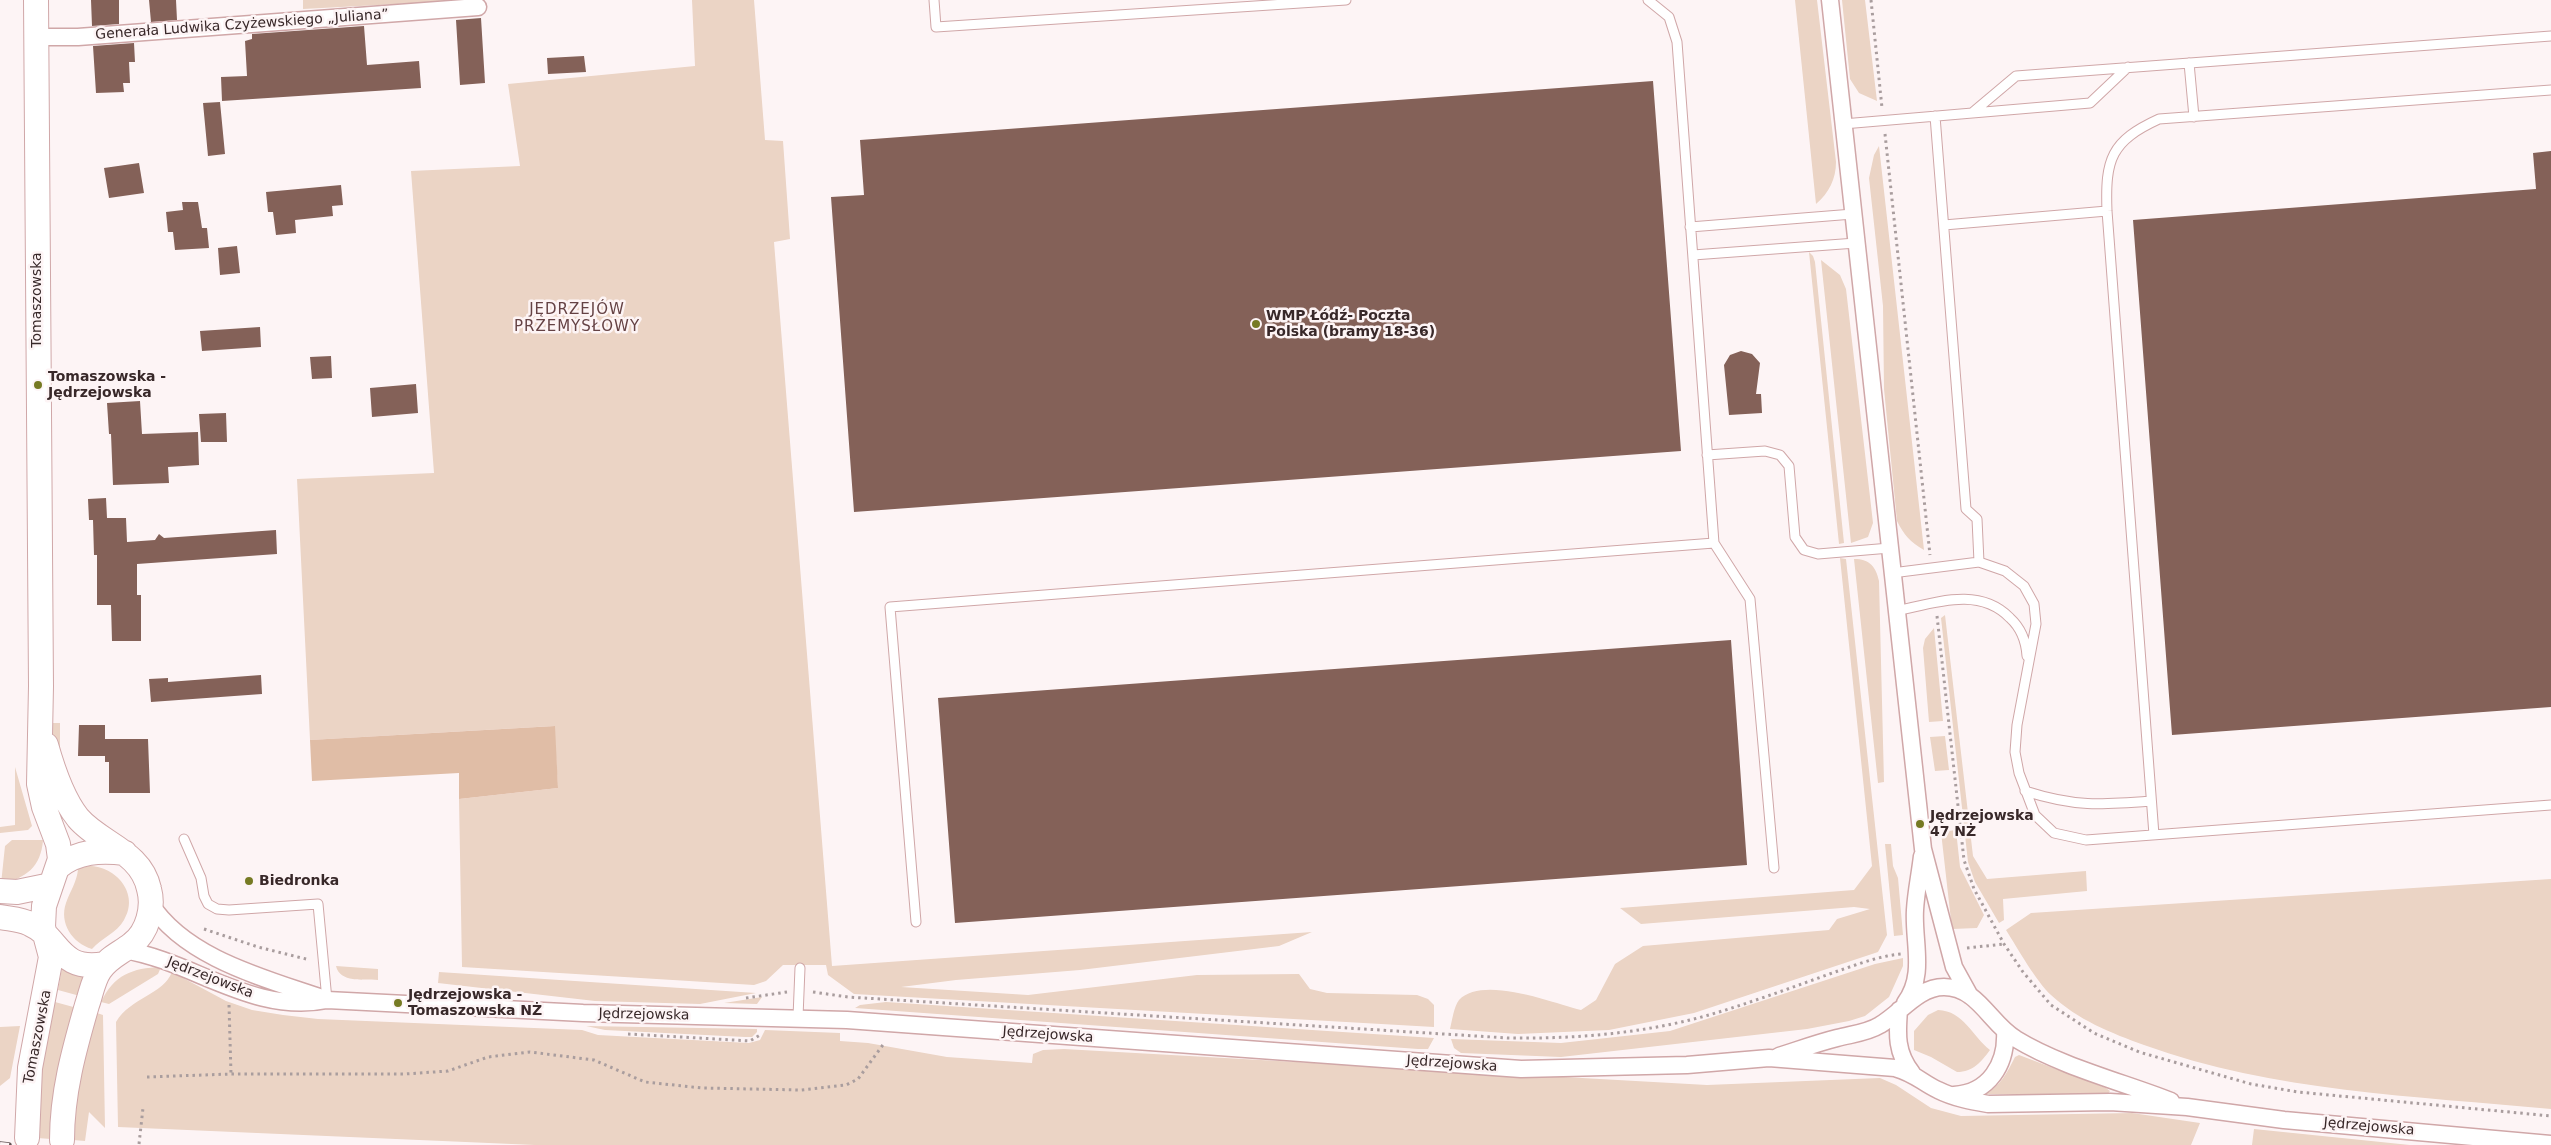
<!DOCTYPE html>
<html>
<head>
<meta charset="utf-8">
<style>
	body { margin:0 }
	canvas { display:block; background:#fdf4f5 }
</style>
</head>
<body>
<canvas width="2551" height="1145"></canvas>
<script>
const c = document.querySelector('canvas').getContext('2d');
c.lineJoin = 'round';
function fill(path, color) {
  c.fillStyle = color;
  c.fill(path, 'evenodd');
}
function trace(path, color, width, dash) {
  c.strokeStyle = color;
  c.lineWidth = width;
  c.lineCap = dash ? 'butt' : 'round';
  c.setLineDash(dash || []);
  c.stroke(path);
}
function label(font, color, halo, rows, align = 'center') {
  c.font = font + ' "DejaVu Sans",sans-serif';
  c.lineWidth = 5;
  c.setLineDash([]);
  c.textBaseline = 'middle';
  c.strokeStyle = halo;
  c.fillStyle = color;
  for (const [text, x, y, turn = 0] of rows) {
    c.save();
    c.translate(x, y);
    c.rotate((+turn || 0) * Math.PI / 180);
    c.textAlign = isNaN(turn) ? turn : align;
    if (halo) c.strokeText(text, 0, 0);
    c.fillText(text, 0, 0);
    c.restore();
  }
}
fill(new Path2D(`
	M303,0H473L303,9Z
	M692,0H754L765,140L783,141L790,239L774,242L832,966L1312,932L1279,946L1080,970L956,980L901,987L1028,995L1197,975L1299,974L1310,989L1327,993L1417,995L1428,999L1434,1005V1027L854,994L828,975L826,965H783L766,981L754,985L462,967L459,799L558,788L554,726L310,740L297,479L434,473L411,171L520,166L508,84L695,66Z
	M1795,0H1817L1836,162C1836,179 1829,193 1816,204Z
	M1842,0H1865L1877,101L1859,93L1850,79Z
	M1879,146L1924,550C1910,542 1904,535 1897,521L1884,389L1883,306L1869,178L1874,155Z
	M1809,252L1813,256L1815,262L1844,543L1839,544Z
	M1821,260L1840,275L1846,289L1873,523L1868,537L1851,543Z
	M1840,558L1846,559L1887,935L1878,952L1694,1013L1609,1030L1518,1034L1450,1029C1452,1021 1454,1006 1459,1000C1483,975 1552,1003 1581,1010L1596,1000L1615,964L1643,946L1829,930L1837,919L1870,909L1854,907L1641,924L1620,908L1854,890L1872,866Z
	M1854,559C1870,559 1876,567 1879,581L1884,782L1878,783Z
	M1945,615L1973,856L1987,879L2086,871L2087,891L2003,899L2004,920L1999,923L1975,882L1968,862L1941,618Z
	M1934,628L1943,721L1929,722L1923,648L1925,639Z
	M53,723H60V768L51,725Z
	M1945,736L1949,770L1935,771L1930,737Z
	M15,767L32,826L28,830L0,833V827L15,825Z
	M1956,830L1960,867L1984,915L1977,928L1952,929L1941,832Z
	M12,840H43C41,867 26,878 1,884L5,846Z
	M1891,844L1893,866L1898,878L1903,935L1894,936L1885,844Z
	M89,866C116,866 140,894 124,920C117,933 101,938 92,949C72,943 59,923 66,903C70,891 77,882 78,869Z
	M2551,879V1109C2416,1096 2273,1092 2144,1045C2111,1033 2078,1020 2051,995C2036,981 2018,949 2006,930L2031,913Z
	M1903,958V966L1889,997L1865,1016L1849,1021L1807,1029L1561,1057L1461,1053L1454,1048L1451,1039L1561,1043L1670,1031L1875,964Z
	M336,966L378,969V980C363,979 340,983 336,966Z
	M161,967L158,974L109,1004L101,1002C114,975 132,968 161,967Z
	M62,968L85,976L80,996L58,990Z
	M172,972L226,1001L252,1010L283,1015L318,1019L582,1030L598,1035L749,1043L760,1040L765,1030L840,1033V1041L868,1043L947,1057L1032,1063L1033,1054L1043,1050L1064,1049L1707,1085L1880,1078L1896,1085L1931,1108L1961,1116L2132,1113L2200,1123L2191,1145H535L118,1127L116,1022C131,997 163,995 172,972Z
	M439,972L756,993L700,1004L595,1001L438,983Z
	M762,997L757,1004L724,1003Z
	M55,1002L77,1008L51,1139L37,1138C37,1091 45,1047 55,1002Z
	M886,1002L1434,1038L1428,1049H1418L855,1008L860,1005Z
	M1938,1010C1964,1011 1972,1036 1990,1050C1981,1062 1973,1072 1957,1072L1931,1057L1914,1050V1031L1928,1015Z
	M97,1013L103,1015L105,1128L89,1112L85,1141L73,1140L76,1093Z
	M20,1026L10,1078L0,1086V1027Z
	M586,1026L757,1029V1032L752,1037H745L605,1030Z
	M2019,1055L2106,1088L2110,1091L2107,1095L1985,1094C2000,1087 2008,1071 2015,1057Z
	M2254,1129L2410,1145H2252Z`), '#ebd4c5');
fill(new Path2D(`
	M555,726L558,788L459,799V773L312,781L310,740Z`), '#e0bda6');
fill(new Path2D(`
	M91,0H119V24L92,26Z
	M149,0H176L177,20L151,22Z
	M481,18L485,83L460,85L456,20Z
	M364,26L367,65L419,61L421,88L222,101L221,77L247,76L245,41L252,39V34Z
	M134,43L135,62H129L130,83H123L124,92L96,93L93,46Z
	M584,56L586,72L548,74L547,58Z
	M1653,81L1681,451L854,512L831,197L864,195L860,140Z
	M220,102L225,154L208,156L203,103Z
	M2551,151V707L2172,735L2133,220L2536,189L2533,153Z
	M139,163L144,193L109,198L104,168Z
	M341,185L343,205L332,206L333,216L295,220L296,233L276,235L273,212H268L266,192Z
	M182,202H198L202,228H207L209,248L175,250L173,232H168L166,212L183,210Z
	M237,246L240,273L220,275L218,248Z
	M260,327L261,347L202,351L200,331Z
	M1741,351L1752,354L1760,363L1756,394H1761L1762,413L1729,415L1724,365L1730,355Z
	M331,356L332,378L312,379L310,357Z
	M416,384L418,413L372,417L370,388Z
	M140,401L142,434L198,432L199,465L168,467L169,483L113,485L111,434H109L107,403Z
	M226,413L227,442H201L199,414Z
	M106,498L107,518H126L127,542L155,540L159,534L164,538L276,530L277,554L137,564V595H141V641H112L111,605H97V555H94L93,520H89L88,499Z
	M1731,640L1747,865L955,923L938,698Z
	M261,675L262,694L151,702L149,679L168,678V682Z
	M79,725H105V739H148L150,793H109V762H105V756H78Z`), '#846158');
const lane = new Path2D(`
	M934,0L936,27L1346,0
	M2189,63L2194,117
	M1972,113L2016,76L2551,36
	M1935,116L1966,509L1977,519L1979,562
	M1843,124L2090,103L2128,67
	M1944,225L2107,211
	M1690,227L1853,214
	M1693,255L1856,243
	M1707,455L1765,451L1780,455L1789,466L1795,537L1804,550L1818,554L1890,548
	M1714,543L1750,599L1774,868
	M1892,573L1979,562L2005,571L2024,586L2034,604L2036,624L2017,725L2015,752L2019,773L2035,815L2054,833L2086,840L2551,805
	M1896,611C1935,603 1979,586 2010,618C2021,628 2026,641 2027,656
	M2025,791C2075,807 2100,805 2151,801
	M2154,835L2107,211C2105,159 2111,141 2159,119L2551,90
	M184,839L201,878L204,896L208,904L217,909L229,910L318,904L327,1000
	M916,922L890,607L1714,543L1677,42L1669,17L1648,0
	M798,1017L800,968`);
const street = new Path2D(`
	M1830,0L1923,849L1954,967L1970,996
	M36,37H78L478,7
	M150,903C185,958 264,978 322,998
	M124,950C193,961 253,1015 327,1000L583,1013L847,1020L1521,1069L1687,1065L1769,1058L1895,1068C1916,1074 1921,1082 1938,1090C1954,1098 1971,1101 1988,1104L2110,1102L2187,1107L2284,1120L2551,1144
	M1905,1003C1926,975 1913,942 1915,910C1916,892 1920,874 1922,856
	M1899,1010C1897,1034 1896,1053 1912,1073
	M1779,1056C1798,1050 1817,1043 1837,1038C1852,1034 1867,1033 1880,1025C1901,1013 1918,987 1944,987C1978,987 1990,1024 2016,1039C2060,1066 2122,1082 2171,1101
	M1954,1095C1989,1093 2007,1064 2005,1031`);
const secondary = new Path2D(`
	M46,745C53,770 62,798 78,818C100,844 141,851 149,889C154,907 148,932 132,944C121,953 109,957 100,970C93,980 91,994 87,1005C74,1050 62,1093 62,1140
	M58,867C77,851 101,850 125,853
	M0,891L17,892L51,885
	M0,917C10,919 21,919 30,924C60,937 58,972 104,964
	M27,1138L30,1068L51,957L43,927L44,906L60,859L58,844L44,807L39,784L41,686L36,0`);
trace(lane, '#d0a7a8', 11);
trace(street, '#d0a7a8', 19);
trace(secondary, '#d0a7a8', 26);
trace(new Path2D(`
	M1871,0L1882,108
	M1885,134L1930,555
	M1937,616L1964,860L1974,889L2004,944L2023,972L2051,1005L2094,1033L2139,1052L2251,1084L2298,1092L2551,1116
	M204,929L258,947L310,960
	M1967,948L2004,944
	M813,992L848,997L1508,1038C1579,1039 1650,1033 1719,1012C1758,1000 1796,986 1835,972C1856,965 1878,956 1901,954
	M746,998L787,992
	M229,1005L231,1074
	M628,1034L750,1041L760,1035
	M147,1077L231,1074H405L448,1071L488,1057L530,1052L594,1060L645,1082L702,1088L801,1090L846,1085L858,1079L885,1042
	M139,1144L143,1108`), '#a99d9e', 3, [2.5, 4]);
trace(lane, '#fff', 9);
trace(street, '#fff', 16);
trace(secondary, '#fff', 24);
const rail = new Path2D(`
	M0,1144L9,1145`);
trace(rail, '#625354', 5.5);
trace(rail, '#fdf4f5', 4, [11]);
for (const [x, y, r, color] of [
	[1256,324,5,"#767a23"],
	[38,385,5,"#767a23"],
	[1920,824,5,"#767a23"],
	[249,881,5,"#767a23"],
	[398,1003,5,"#767a23"]
]) {
  const dot = new Path2D();
  dot.arc(x, y, r, 0, 2 * Math.PI);
  c.fillStyle = color;
  c.fill(dot);
  trace(dot, '#fdf4f5', 2);
}
label('14px', '#382829', '#fdf4f5', [
	["Generała Ludwika Czyżewskiego „Juliana”",242,25,-4],
	["Tomaszowska",37,300,-90],
	["Jędrzejowska",210,978,21],
	["Jędrzejowska",644,1015,1],
	["Jędrzejowska",1048,1035,4],
	["Tomaszowska",38,1037,-79],
	["Jędrzejowska",1452,1064,4],
	["Jędrzejowska",2369,1127,5]
]);
label('bold 14px', '#382829', '#fdf4f5', [
	["WMP Łódź- Poczta",1266,316],
	["Polska (bramy 18-36)",1266,332],
	["Tomaszowska -",48,377],
	["Jędrzejowska",48,393],
	["Jędrzejowska",1930,816],
	["47 NŻ",1930,832],
	["Biedronka",259,881],
	["Jędrzejowska -",408,995],
	["Tomaszowska NŻ",408,1011]
], 'left');
c.letterSpacing = '1px';
label('15px', '#654244', '#fdf4f5', [
	["JĘDRZEJÓW",577,310],
	["PRZEMYSŁOWY",577,327]
]);
c.letterSpacing = '0px';
</script>
</body>
</html>
